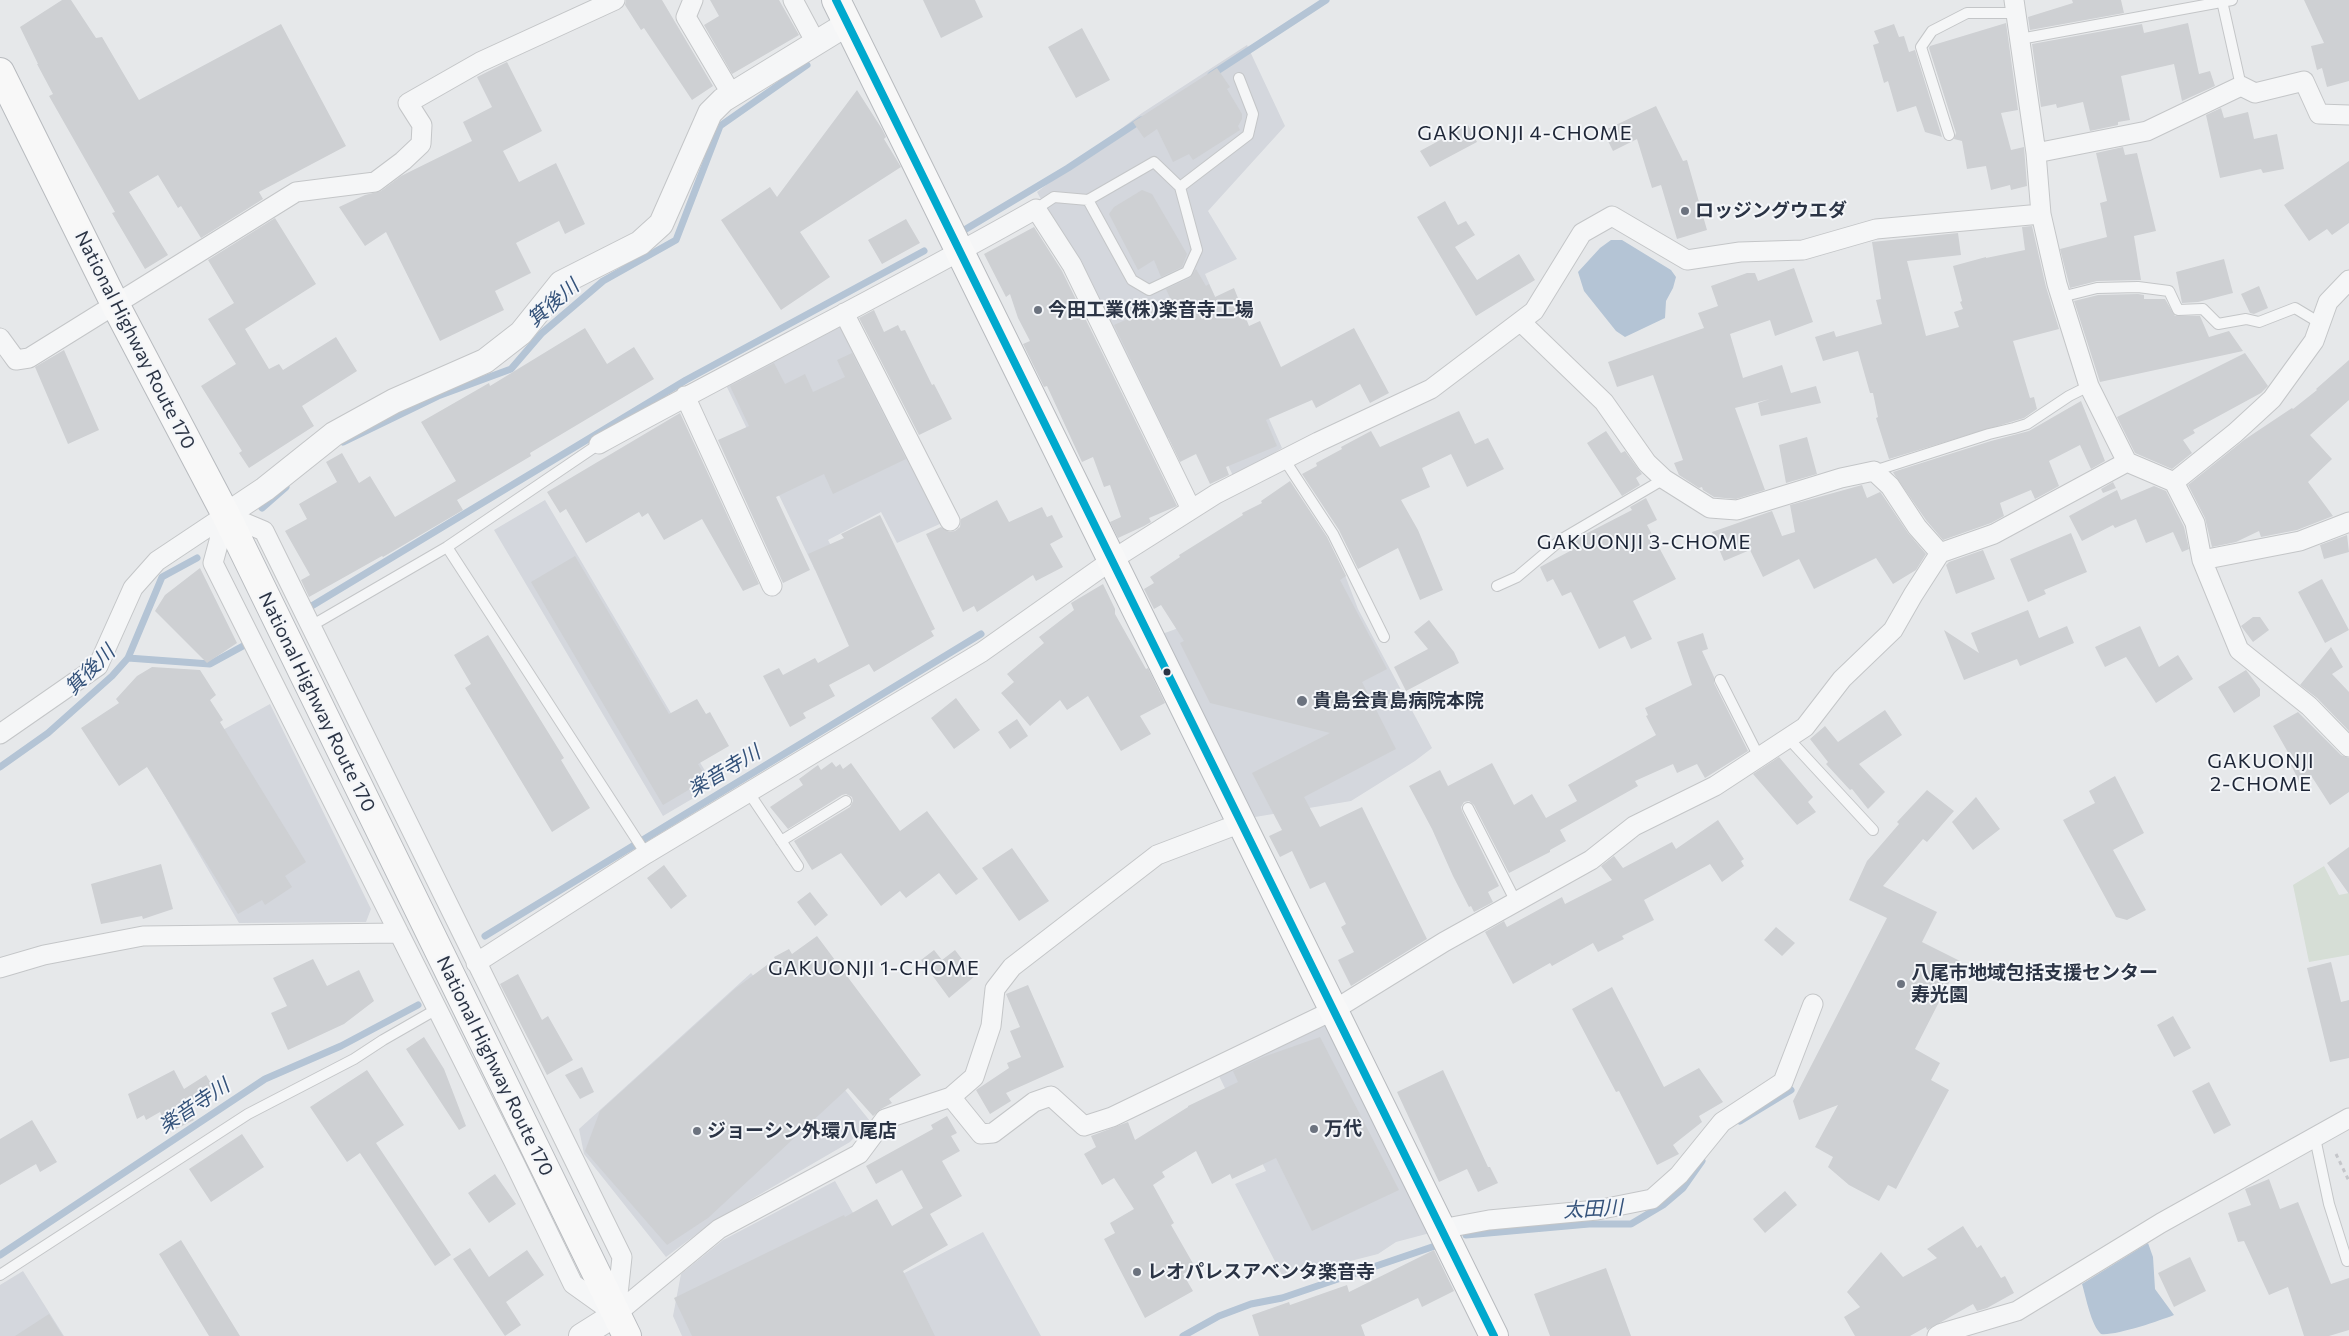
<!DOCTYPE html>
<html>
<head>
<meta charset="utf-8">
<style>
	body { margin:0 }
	canvas { display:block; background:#e6e8ea }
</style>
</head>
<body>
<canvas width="2349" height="1336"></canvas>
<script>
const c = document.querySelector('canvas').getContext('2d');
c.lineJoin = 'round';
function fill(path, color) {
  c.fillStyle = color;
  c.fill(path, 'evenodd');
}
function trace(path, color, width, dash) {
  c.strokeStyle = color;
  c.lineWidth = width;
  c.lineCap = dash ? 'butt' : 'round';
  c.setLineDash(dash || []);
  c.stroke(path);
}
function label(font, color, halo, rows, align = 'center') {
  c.font = font + ' Commissioner,"Noto Sans JP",sans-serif';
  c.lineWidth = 4;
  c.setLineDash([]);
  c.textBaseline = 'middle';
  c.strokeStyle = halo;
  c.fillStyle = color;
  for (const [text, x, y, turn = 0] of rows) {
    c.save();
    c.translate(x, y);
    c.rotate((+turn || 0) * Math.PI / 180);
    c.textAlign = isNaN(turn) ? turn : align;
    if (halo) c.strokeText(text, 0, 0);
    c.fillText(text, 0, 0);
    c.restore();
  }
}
fill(new Path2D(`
	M1247,45L1285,126L1208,211L1237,259L1205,274L1282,448L1234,478L1208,422L1163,440L1110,326L1037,192L1142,113Z
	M843,318L942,523L897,543L881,512L828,540L838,559L815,570L724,381Z
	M545,500L714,786L663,816L494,530Z
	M1345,575L1358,609L1432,748L1415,761L1351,801L1255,817L1162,634L1265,597Z
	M270,704L371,909L366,922L239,923L150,770Z
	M751,973L870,1121L850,1142L714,1221L666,1257L584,1154L579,1129Z
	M1327,1022L1430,1233L1396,1242L1378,1254L1315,1270H1300L1282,1275L1235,1184L1266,1171L1217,1072Z
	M835,1181L891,1280L983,1232L1041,1336H682L673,1316L681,1274L723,1240Z
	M23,1271L64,1336H0V1285Z`), '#d4d7dd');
fill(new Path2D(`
	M2324,866L2339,895L2349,893V955L2309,962L2293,885Z`), '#d6ded6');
fill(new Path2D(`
	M1611,240H1622L1671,270L1676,277L1673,288L1666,301L1665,318L1625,337L1616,331L1584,291L1578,272L1600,248Z
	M2148,1243L2153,1257L2155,1289L2174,1315C2159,1321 2115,1336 2101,1334C2091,1325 2086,1297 2082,1284Z`), '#b4c4d5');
trace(new Path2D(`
	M1211,75L1326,0
	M966,229L1068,168L1141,120
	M343,442L438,396L511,369L542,333L603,281L676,240L720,126L807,65
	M262,508L286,487
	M310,607L686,380L924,251
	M128,658L210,664L243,646
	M0,767L48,733L112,676L128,658L162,577L197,558
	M485,936L981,634
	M1740,1121L1791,1090
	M1466,1235L1589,1224H1631L1663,1205L1683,1188L1702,1161
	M0,1255L265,1079L341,1046L418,1005
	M1183,1336L1219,1316L1251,1304L1282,1298L1435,1246`), '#b4c4d5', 7);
fill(new Path2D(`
	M62,0H71L96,38L102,37L139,100L281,24L346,146L259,192L263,199L201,238L181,206L178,208L158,175L129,192L168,255L145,269L112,213L115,212L49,96L53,94L37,64H38L20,27Z
	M626,0H662L713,86L692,100L644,28L641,30L625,5Z
	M710,0H779L799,35L732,74L704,25L719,16Z
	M923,0H975L983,17L941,38Z
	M2072,0H2121L2124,13L2030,30L2028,17L2073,3Z
	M2304,0H2349V81L2327,87L2322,68L2317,70L2311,46L2324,43Z
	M2006,23L2018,110L2001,113L2011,150L2024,147L2027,186L2011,190L2010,185L1991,190L1986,166L1967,169L1962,141L1954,139L1956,133L1929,48L1930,46Z
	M2188,23L2199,74L2210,71L2215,86L2182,101L2174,64L2121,76L2130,120L2118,122V125L2090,131L2083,102L2057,108L2056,104L2041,107L2032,44L2142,24L2144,33Z
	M1894,24L1899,37L1904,36L1909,52L1915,50L1942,137L1925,132L1916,106L1897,112L1888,81L1884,83L1873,45L1879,43L1874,31Z
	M1082,28L1110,80L1076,98L1048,47Z
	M507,62L542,131L503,151L519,182L556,163L585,224L565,234L559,221L516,243L531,273L495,291L504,310L440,341L386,232L365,246L339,207L365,195L381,191L401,176L472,141L463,122L492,107L477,77Z
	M1217,68L1230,87L1227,89L1242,114V119L1238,126L1240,130L1193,160L1189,154L1173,162L1157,129L1144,138L1133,122Z
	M857,90L882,129L886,137L884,139L901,167L800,232L830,277L781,310L721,220L770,187L777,197Z
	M1656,106L1683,161L1687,160L1707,230L1677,239L1661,185L1652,188L1637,139L1613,151L1603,131Z
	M2221,108L2224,118L2248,112L2254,139L2277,134L2284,169L2263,173L2261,169L2220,178L2206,115Z
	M1468,125L1477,142L1430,167L1420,151Z
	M2123,147L2125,155L2137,153L2156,231L2134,236L2141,280L2097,281L2070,288L2060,249L2107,237L2100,203L2107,201L2096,153Z
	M2349,161V223L2332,235L2327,229L2309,241L2284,205Z
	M1142,190L1152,194L1187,254L1182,267L1161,277L1154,260L1138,270L1109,214L1114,207Z
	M1445,201L1458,225L1466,221L1475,235L1455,247L1477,280L1519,254L1535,280L1476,316L1417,217Z
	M275,218L316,284L245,329L269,369L279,364L283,370L336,337L357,371L302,406L314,426L249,468L239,453L242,451L201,386L236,364L208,319L234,303L208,260Z
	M906,219L920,243L882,264L868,240Z
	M2032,226L2046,287L2059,329L2013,341L2030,398L2034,397L2037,409L2024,418L1889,459L1876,418L1878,417L1873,393H1870L1858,351L1823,361L1815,337L1834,331L1836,337L1882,324L1876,300L1881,299L1872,242L1958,233L1961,255L1907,261L1926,336L1959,327L1954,312L1963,309L1960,302L1962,301L1953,266L1986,257V258L2025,250L2022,227Z
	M1034,227L1062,271L1177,506L1149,518L1151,522L1144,526L1118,538L1110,522L1121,517L1110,485L1104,487L1093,457L1082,462L1047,386L1044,387L1023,344L1030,341L1018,318L1010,294L1006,297L984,254Z
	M2224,259L2233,293L2198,302L2182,303L2176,272Z
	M1794,268L1813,322L1775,336L1770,320L1730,334L1743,378L1782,365L1791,393L1816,386L1821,403L1761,416L1758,403L1770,399L1735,408L1765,490L1736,499L1714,497L1703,490L1702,487L1699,488L1679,475L1674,463L1683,460L1653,375L1617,387L1608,362L1704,328L1698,313L1718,306L1711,286L1747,273H1755L1758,281Z
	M1196,269L1206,286L1209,284L1215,297L1234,288L1249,326L1260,321L1281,367L1354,328L1389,393L1370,403L1360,384L1316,408L1312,400L1266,420L1277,446L1226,467L1229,475L1210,484L1196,454L1180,462L1114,325L1171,300L1166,289L1190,278Z
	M2259,286L2268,308L2254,314L2250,313L2241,294Z
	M2138,294L2144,295V299H2165L2175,316H2200L2209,337L2229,331L2243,351L2100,382L2074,301L2098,295Z
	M874,310L884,332L898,325L901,331L905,330L932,385L934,384L952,419L919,435L859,318Z
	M585,328L607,364L634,347L654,379L530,453L531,456L457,500L463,510L383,557L382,556L309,597L301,580L310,575L285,531L307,519L299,504L337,482L326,462L342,453L359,483L370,476L395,517L456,481L421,422L489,383L490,386Z
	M64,350L99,430L68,444L35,367Z
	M852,353L906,459L833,494L824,474L776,497L810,570L783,583L718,440L749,426L730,386L774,363L785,384L805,374L813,392L845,377L837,360Z
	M2245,353L2268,386L2261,393L2193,430L2195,433L2183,440L2192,453L2172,469L2135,453L2117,417Z
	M2349,360V400L2310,435L2332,459L2308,482L2333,516L2297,530L2261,537L2259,531L2236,542L2212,547L2205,518L2188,485L2244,440L2292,408L2293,409L2317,390L2316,389Z
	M2081,401L2105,461L2091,469L2080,445L2049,461L2059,486L2035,499L2031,490L2000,503L2004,516L1991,523L1943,540L1926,520L1894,474L1893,472L1991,441L2029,431Z
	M1459,411L1475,444L1488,438L1504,469L1467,487L1451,454L1422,468L1430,487L1401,500L1418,530L1443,590L1420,600L1398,548L1358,569L1339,530L1302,474L1317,466L1316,463L1342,449L1341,447L1371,431L1380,447Z
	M680,413L759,584L743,591L702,519L664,540L648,513L642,517L639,512L586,543L566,509L560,513L547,492Z
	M1606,431L1621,453L1625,451L1642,474L1636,478L1640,485L1622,496L1587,443Z
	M1807,437L1817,474L1786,483L1779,445Z
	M1290,481L1327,537L1346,576L1340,580L1387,669L1362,682L1396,749L1304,797L1320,827L1362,807L1427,939L1351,986L1338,960L1354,952L1341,927L1346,924L1325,882L1310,889L1292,851L1280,857L1269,836L1282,830L1252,773L1330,733L1210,703L1180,643L1184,641L1161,605L1154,609L1144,589L1154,583L1150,577L1180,557L1179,555L1243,515L1242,513L1262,503L1261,501Z
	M2113,482L2116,488L2103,493L2101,489Z
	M1862,485L1867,498L1880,492L1881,493L1908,533L1926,554L1916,570L1893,584L1876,558L1814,589L1799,559L1763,577L1750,550L1724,561L1712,532L1772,511L1782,536L1795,532L1790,505Z
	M2154,486L2166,491L2184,527L2189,549L2182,552L2173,532L2146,543L2136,519L2115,528L2113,525L2082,541L2069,516L2117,490L2121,500Z
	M1646,498L1657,520L1647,525L1676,579L1633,601L1652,639L1631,649L1625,636L1599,649L1571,592L1562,596L1553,579L1547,582L1540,567L1572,550L1568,543L1632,510L1630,507Z
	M997,500L1009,522L1042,507L1047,517L1052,515L1063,537L1050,544L1063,567L1036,581L1033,575L977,612L974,606L963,612L926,534L941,527L949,532L955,531L960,527L961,519Z
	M880,515L935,629L931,631L934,636L874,672L869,664L829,685L835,696L803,713L806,718L790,727L763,676L779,668L783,675L815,658L818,663L849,646L808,554L844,538L841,534Z
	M2071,533L2087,572L2044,590L2046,594L2028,602L2010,559Z
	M2347,535L2349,552L2324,559L2320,545Z
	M1983,550L1995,579L1956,594L1946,565L1949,562Z
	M575,556L669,714L697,699L706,714L710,712L729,746L698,764L707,779L663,805L531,582Z
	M200,568L237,643L207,663L155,611L165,595Z
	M2322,579L2349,630L2325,643L2298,592Z
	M1103,584L1115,609V614L1146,669L1148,668L1165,703L1140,716L1151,734L1121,751L1088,696L1067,710L1060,700L1030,726L1001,693L1014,682L1007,674L1044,643L1039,637L1074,610L1071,603Z
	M2028,610L2039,638L2067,626L2074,643L2020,666L2017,659L1964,680L1944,630L1979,653L1971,633Z
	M2253,617H2260L2269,630L2253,642L2241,626Z
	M1429,620L1454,652L1459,663L1406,691L1394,667L1428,649L1414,632Z
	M2140,626L2159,667L2178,655L2193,679L2156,703L2126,657L2105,667L2095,647Z
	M1703,633L1708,649L1702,651L1714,677V683L1748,751L1705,778L1697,764L1677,773L1673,764L1635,781L1638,786L1560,830L1566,841L1550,850V852L1509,873L1474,805L1469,801L1464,802L1461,807L1462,811L1499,886L1488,892L1493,902L1474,912L1471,906L1469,907L1453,876L1432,829L1409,786L1440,770L1448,786L1492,763L1514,805L1532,794L1546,818L1577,801L1568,785L1656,735L1646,716L1648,715L1645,708L1692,685L1677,642Z
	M488,635L564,758L561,760L590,808L552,832L465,688L471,684L454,655Z
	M2331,647L2343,667L2332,674L2349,692V731L2317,698L2300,685Z
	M152,667L200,670L216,695L210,700L223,720L220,722L306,862L285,876L292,887L265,905L262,900L238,914L147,767L119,786L81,728L119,703L116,699L137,676Z
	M2246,670L2260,689V696L2234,713L2218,687Z
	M956,698L980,730L954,749L931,718Z
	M1885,710L1902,735L1859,764L1885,792L1868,809L1852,789L1850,790L1826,764L1828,762L1810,739L1825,726L1838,742Z
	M2298,712L2341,755L2349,758V792L2330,805L2312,777L2300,783L2291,765L2294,763L2273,726Z
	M1017,719L1028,736L1010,749L998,732Z
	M1779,757L1813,797L1808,802L1816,812L1797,825L1753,774Z
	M832,762L836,767L840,764L843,769L851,763L900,831L927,811L978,879L956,895L939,873L906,898L900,891L881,906L841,853L812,870L794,841L850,807L853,801L852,797L846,794L842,795L788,829L770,807L803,785L799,779L818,765L821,770Z
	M2115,776L2144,833L2113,850L2146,910L2127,920L2116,917L2063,820L2095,803L2089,791Z
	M1927,790L1954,811L1927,842L1923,839L1883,886L1937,912L1922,942L1960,961L1915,1049L1940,1063L1931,1080L1949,1090L1896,1189L1888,1185L1879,1201L1849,1185L1828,1167L1833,1157L1815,1147L1838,1105L1799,1120L1793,1101L1887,918L1849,900L1867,861L1899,824L1897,822Z
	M1976,797L2000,829L1973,850L1952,822Z
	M1718,820L1744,859L1741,861L1744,866L1722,882L1710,864L1644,900L1654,920L1622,936L1624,939L1598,952L1593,943L1552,966L1550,963L1513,984L1485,932L1504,921L1507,927L1562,897L1565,904L1612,880L1601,866L1614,856L1623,868L1672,842L1676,849Z
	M2349,847V894L2327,863Z
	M1012,848L1049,901L1019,921L982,868Z
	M161,864L173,909L143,919L142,916L101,924L91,884Z
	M664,865L687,896L671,909L647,878Z
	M810,892L828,915L815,926L797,902Z
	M1776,927L1795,943L1782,956L1764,940Z
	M817,936L921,1075L889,1099L892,1103L881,1109L873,1116L848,1088L708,1218L667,1245L585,1151L600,1111L736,988L775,959L774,957L789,949L792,954Z
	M934,950L942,960L955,950L975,976L949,998L921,960Z
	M313,959L327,986L359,970L374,1001L344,1024L288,1050L271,1013L287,1006L273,978Z
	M2331,962L2341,1002L2349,1000V1058L2330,1062L2307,968Z
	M518,974L542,1020L548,1016L573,1060L547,1075L500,984Z
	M1028,985L1064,1067L1006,1093L1011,1101L990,1114L976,1090L1009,1068L1007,1063L1021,1057L1010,1031L1020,1027L1006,994Z
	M1612,987L1664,1087L1699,1068L1723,1102L1699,1116L1702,1122L1673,1145L1679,1154L1657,1165L1619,1091L1616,1092L1572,1009Z
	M2173,1016L2191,1048L2174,1057L2157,1025Z
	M424,1037L444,1069L466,1126L459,1130L406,1049Z
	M1320,1037L1399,1190L1312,1231L1276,1158L1232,1179L1230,1174L1212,1184L1196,1151L1162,1172L1165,1177L1153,1185L1174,1223L1171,1225L1195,1267L1183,1274L1193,1291L1145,1318L1104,1239L1115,1233L1110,1223L1134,1209L1114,1178L1102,1185L1084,1154L1096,1147L1091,1136L1128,1122L1135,1140L1188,1107V1106L1238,1082L1233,1071L1263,1057Z
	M582,1067L594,1092L580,1099L565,1075Z
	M174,1070L184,1089L206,1075L215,1090L188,1109L194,1120L170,1132L160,1112L146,1120L144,1115L137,1119L128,1094Z
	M367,1070L404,1125L376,1143L451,1255L435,1266L360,1153L347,1162L310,1107Z
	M1443,1070L1488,1167H1490L1498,1183L1478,1192L1467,1169L1439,1182L1397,1092Z
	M2209,1082L2231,1125L2214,1134L2192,1091Z
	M947,1116L957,1133L951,1136L960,1151L942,1161L962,1196L930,1214L948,1245L903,1271L935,1336H692L674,1298L844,1215L845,1217L877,1199L892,1226L923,1208L902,1170L876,1184L866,1166L933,1129L931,1125Z
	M32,1120L57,1162L40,1172L36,1164L0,1185V1139Z
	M242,1134L264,1167L211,1202L189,1169Z
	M495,1174L516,1204L489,1223L468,1193Z
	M2269,1179L2280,1209L2298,1202L2331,1284L2349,1278V1330L2329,1336H2304L2288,1287L2269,1295L2244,1241L2238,1242L2228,1213L2251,1205L2245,1189Z
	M1785,1191L1797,1205L1765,1233L1753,1219Z
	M1963,1226L1977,1248L1981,1245L2001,1278L2005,1276L2014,1293L1987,1308L1977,1311L1973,1304L1927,1330L1926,1327L1910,1336H1855L1844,1317L1860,1307L1847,1292L1881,1252L1903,1277L1937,1258L1927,1249Z
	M181,1240L240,1336H209L159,1254Z
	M470,1248L489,1277L527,1250L544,1275L506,1302L521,1325L505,1336L453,1259Z
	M1434,1250L1454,1291L1422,1307L1418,1298L1361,1325L1365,1336H1259L1252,1315L1289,1302L1290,1305L1347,1285L1349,1292Z
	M2190,1257L2206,1291L2174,1307L2158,1273Z
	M1606,1268L1631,1336H1550L1534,1294Z
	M49,1314L63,1336H15Z`), '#ced0d3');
const service = new Path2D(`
	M2222,1L2241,86
	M2020,39L2232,0
	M1949,135L1921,47L1932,31L1967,13H2017
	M1180,187L1248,135L1253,114L1239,78
	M1036,209L1054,197L1088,200L1132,280L1149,290L1187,272L1197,250L1180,187L1154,162L1088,200
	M2061,297L2097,288L2138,287L2169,291L2178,310L2203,309L2218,324L2246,319L2259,322L2295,308L2320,323
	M1284,459L1333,534L1384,637
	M1874,471L1989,434L2014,428L2027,424L2069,396L2089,386
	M447,547L646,854
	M1497,586L1517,577L1562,539L1664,479
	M311,626L447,547L599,444
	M1720,680L1759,757
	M1788,738L1873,830
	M749,793L798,866
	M1468,808L1516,902
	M781,841L846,801
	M2315,1138L2329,1204L2347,1261
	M0,1275L248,1114L354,1059L383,1040L437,1009`);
const minor = new Path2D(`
	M693,0L686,17L732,95
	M793,0L816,43
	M2014,0L2036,153L2041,214L2057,284L2089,386L2127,462L2174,482L2235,433L2272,399L2314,341L2328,302L2349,280
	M2036,153L2147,131L2241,86L2255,93L2304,81L2319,114L2349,115
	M844,313L950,521
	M1521,322L1604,402L1647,463L1664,479L1710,508L1737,510L1841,478L1874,471L1890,486L1917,527L1940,553
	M0,338L16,360L29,358L296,192L375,182L403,161L421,144L422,125L408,103L480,62L615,0
	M685,396L772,586
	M599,444C744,364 892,291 1036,209L1072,265L1191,509
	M2174,482L2195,523L2202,560L2239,650L2309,706L2349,747
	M226,515L264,531L622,1257L616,1313
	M226,515L213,563L514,1162L573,1284L615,1314
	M2202,560L2300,541L2349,522
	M0,734L98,666L133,588L157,561L226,515
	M476,963L646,854L982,652L1112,560L1216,494L1318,442L1431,389L1534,311L1582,233L1612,216L1687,260L1740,252L1803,250L1876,229L2041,214
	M0,968L44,955L143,936L399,933
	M951,1097L981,1134L993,1133L1034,1102L1051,1096L1084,1126L1112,1117L1334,1010L1444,942L1591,860L1634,826L1715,786L1805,727L1842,679L1893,630L1913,595L1940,553L1994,534L2127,462
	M1441,1229L1489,1220L1597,1210L1652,1199L1679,1175L1722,1122L1783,1082L1813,1004
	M616,1314L719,1229L859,1154L885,1119L951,1097L974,1077L991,1026L995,989L1012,967L1157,855L1241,823
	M1937,1336L1942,1333L2017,1311L2161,1223L2349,1118`);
const tertiary = new Path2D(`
	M226,515L265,489L334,434L394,401L485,361L521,333L561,283L640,243L661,224L710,113L723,100L847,24
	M581,1336L616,1314`);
const trunk = new Path2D(`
	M836,0L1494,1336
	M0,72L116,306L226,515L627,1336`);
trace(service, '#c4c6c8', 12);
trace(minor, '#c4c6c8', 21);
trace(tertiary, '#c4c6c8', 26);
trace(trunk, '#b8bbbf', 30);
trace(new Path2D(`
	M2336,1154L2349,1181`), '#c5c6ca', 3, [4, 4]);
trace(service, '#f5f6f7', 10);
trace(minor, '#f5f6f7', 19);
trace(tertiary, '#f5f6f7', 24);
trace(trunk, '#f8f8f8', 28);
trace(new Path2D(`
	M836,0L1494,1336`), '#00a9ce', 8);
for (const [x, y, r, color] of [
	[1685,211,5,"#6c737f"],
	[1038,310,5,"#6c737f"],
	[1167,672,4.5,"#2b3445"],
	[1302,701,6,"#6c737f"],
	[1901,984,5,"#6c737f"],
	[1314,1129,5,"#6c737f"],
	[697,1131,5,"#6c737f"],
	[1137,1272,5,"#6c737f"]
]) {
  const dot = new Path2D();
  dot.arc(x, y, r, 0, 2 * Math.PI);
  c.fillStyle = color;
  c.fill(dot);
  trace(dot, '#f4f6f9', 2);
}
label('bold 19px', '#2b3445', '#f4f6f9', [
	["ロッジングウエダ",1695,211],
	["今田工業(株)楽音寺工場",1048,310],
	["貴島会貴島病院本院",1313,701],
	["八尾市地域包括支援センター",1911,973],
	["寿光園",1911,995],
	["万代",1324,1129],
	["ジョーシン外環八尾店",707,1131],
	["レオパレスアベンタ楽音寺",1147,1272]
], 'left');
label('19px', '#2b3445', '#f4f6f9', [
	["National Highway Route 170",135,340,63],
	["National Highway Route 170",317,702,64],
	["National Highway Route 170",495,1066,64]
]);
c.letterSpacing = '1px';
label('20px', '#1d2536', '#f4f6f9', [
	["GAKUONJI 4-CHOME",1525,133],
	["GAKUONJI 3-CHOME",1644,542],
	["GAKUONJI",2261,761],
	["2-CHOME",2261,784],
	["GAKUONJI 1-CHOME",874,968]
]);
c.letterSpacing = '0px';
label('italic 20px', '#34527a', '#f4f6f9', [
	["箕後川",553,303,-41],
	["箕後川",90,670,-45],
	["楽音寺川",724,771,-31],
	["楽音寺川",194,1106,-34],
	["太田川",1593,1209,-3]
]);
</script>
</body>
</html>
